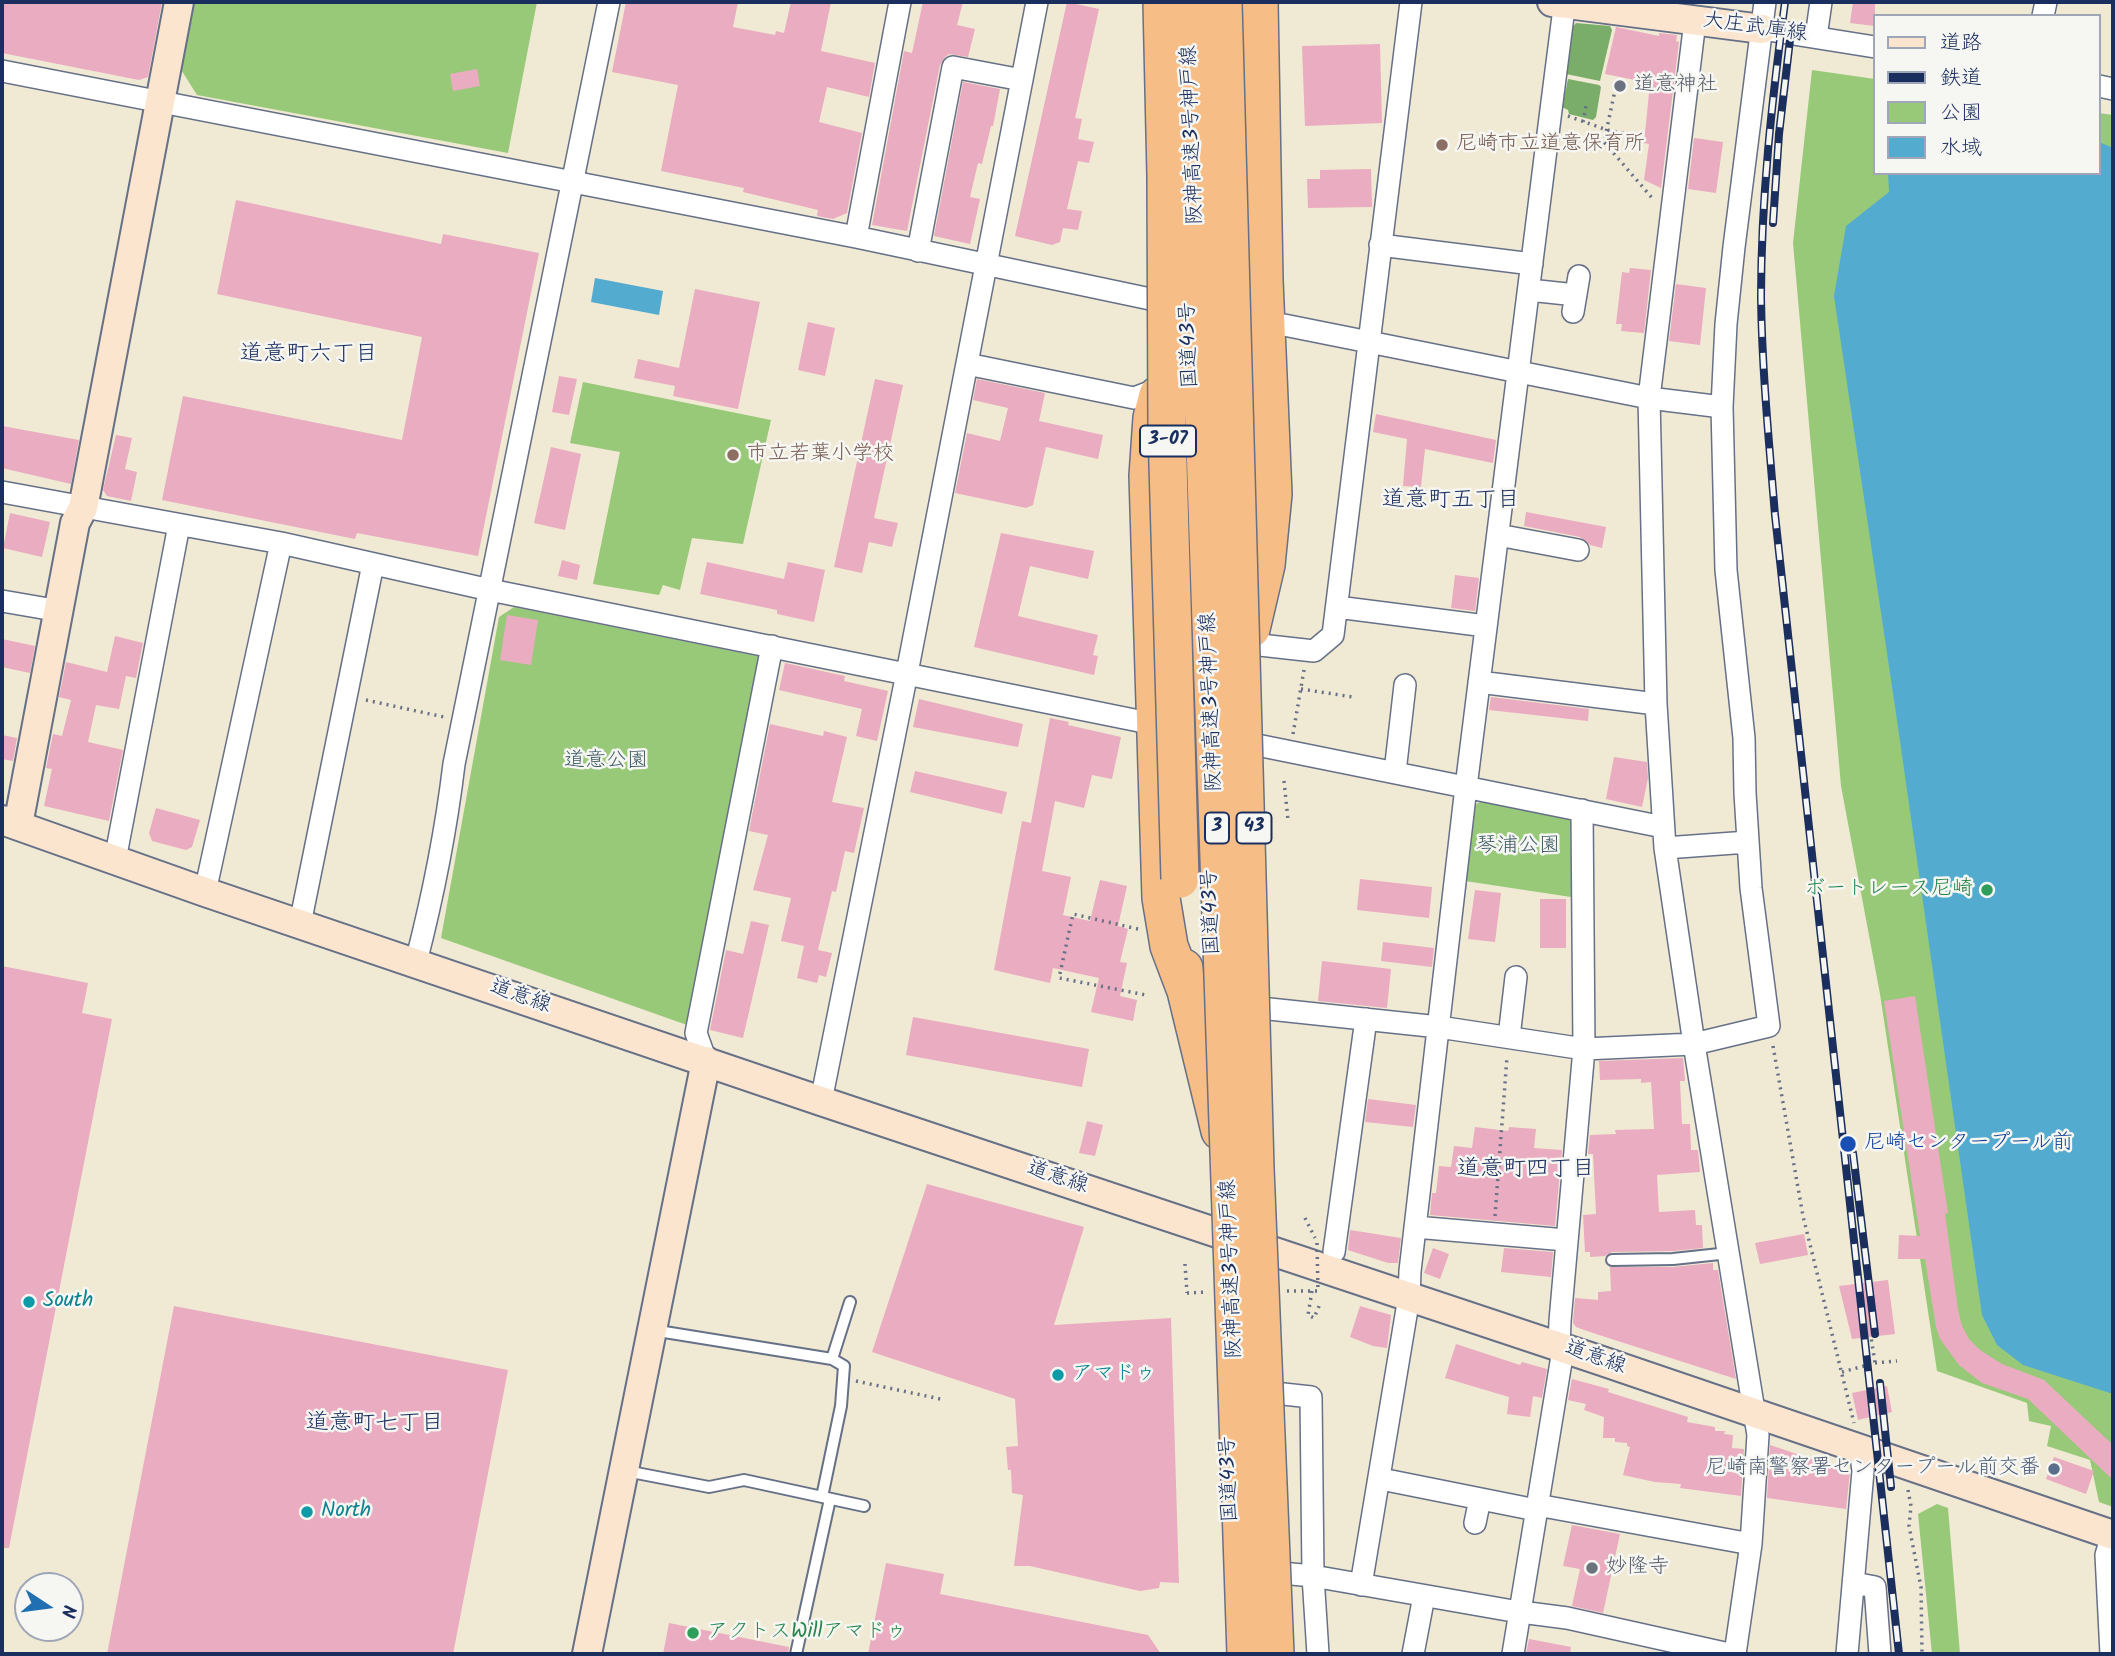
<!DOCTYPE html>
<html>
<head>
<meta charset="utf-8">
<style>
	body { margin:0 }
	#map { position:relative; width:2115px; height:1656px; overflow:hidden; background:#f0e9d4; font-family:Kalam,"Klee One",sans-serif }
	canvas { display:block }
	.frame { position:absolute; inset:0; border:4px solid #1b2f5e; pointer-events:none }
	.legend { position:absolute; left:1873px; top:14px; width:228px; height:161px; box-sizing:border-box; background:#f6f6f2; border:2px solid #9ea6b7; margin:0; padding:9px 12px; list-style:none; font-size:21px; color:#1b2f5e }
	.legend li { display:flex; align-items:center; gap:14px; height:35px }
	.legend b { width:35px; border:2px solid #9ea6b7 }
	.north { position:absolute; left:14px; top:1572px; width:70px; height:70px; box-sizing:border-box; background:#f6f6f2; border:2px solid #9ea6b7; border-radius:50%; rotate:103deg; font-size:19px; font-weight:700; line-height:28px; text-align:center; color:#1b2f5e }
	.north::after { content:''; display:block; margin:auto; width:24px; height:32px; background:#1f6fb2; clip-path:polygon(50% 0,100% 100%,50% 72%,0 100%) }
</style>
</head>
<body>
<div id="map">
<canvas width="2115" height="1656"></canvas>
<div class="frame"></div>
<ul class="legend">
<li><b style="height:9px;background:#fbe5cf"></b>道路</li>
<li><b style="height:9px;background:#1b2f5e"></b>鉄道</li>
<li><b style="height:19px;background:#98c979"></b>公園</li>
<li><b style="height:19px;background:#53abd0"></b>水域</li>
</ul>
<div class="north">N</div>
</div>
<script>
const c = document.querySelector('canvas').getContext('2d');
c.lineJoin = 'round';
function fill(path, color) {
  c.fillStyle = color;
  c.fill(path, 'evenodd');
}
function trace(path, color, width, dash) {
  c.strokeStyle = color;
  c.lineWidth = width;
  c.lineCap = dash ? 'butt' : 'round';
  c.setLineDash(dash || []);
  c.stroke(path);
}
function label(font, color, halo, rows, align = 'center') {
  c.font = font + ' Kalam,"Klee One",sans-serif';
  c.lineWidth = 5;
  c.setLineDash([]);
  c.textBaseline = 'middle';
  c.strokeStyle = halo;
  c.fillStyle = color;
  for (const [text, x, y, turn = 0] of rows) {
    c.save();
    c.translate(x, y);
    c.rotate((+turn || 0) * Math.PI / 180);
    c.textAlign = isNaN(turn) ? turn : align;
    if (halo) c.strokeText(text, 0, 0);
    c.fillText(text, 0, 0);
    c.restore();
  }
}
fill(new Path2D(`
	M193,2H537L508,153L197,95L180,68Z
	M1812,70L1875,79V173H2099V113L2113,115V1507L2099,1502L2090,1460L2047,1446L2051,1426L2029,1421L2027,1403L1937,1371L1880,994L1841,786L1793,243Z
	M583,382L771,420L743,544L692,538L680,590L663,585L659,595L593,584L620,452L570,443Z
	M514,607L762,657L687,1025L441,938L499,617Z
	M1483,800L1567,815L1572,824L1571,897L1465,881L1473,806Z
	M1937,1504L1948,1508L1960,1654H1932L1918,1514Z`), '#98c979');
fill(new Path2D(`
	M1576,23L1610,26L1612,30L1600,81L1566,74L1571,29Z
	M1568,79L1599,85L1601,87L1596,117L1593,120L1569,114L1568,110L1562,107Z`), '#7aad69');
fill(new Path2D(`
	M2099,142L2113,148V1394L2023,1365L1997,1345L1982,1315L1898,727L1834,296L1846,226L1889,192L1888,173H2099Z
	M595,278L663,291L659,315L591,302Z`), '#53abd0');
fill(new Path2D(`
	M2,2H162L148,77L139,80L2,53Z
	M626,2H738L733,27L775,35L776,31L784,33L791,2H831L821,51L875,63L869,97L827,87L819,122L862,133L847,213L833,219L817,216L818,210L743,192L744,188L661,171L678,85L612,72Z
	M923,2H963L957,25L975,29L968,57L949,54L944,58L940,65L907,231L872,225L904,51L912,53Z
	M1067,2L1099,9L1075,118L1082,119L1078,139L1094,142L1089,163L1078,161L1067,209L1082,211L1078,230L1063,228L1060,242L1052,245L1015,236Z
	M1853,2H1875V26L1850,23Z
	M1616,27L1659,36V33L1677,35L1676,41L1679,42L1661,188L1644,180L1649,144L1644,143L1650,83L1605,74Z
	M1380,44L1382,123L1305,126L1302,46Z
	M477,69L480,86L453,91L450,74Z
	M963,82L1000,89L993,126H991L982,164L978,163L970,197L980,199L970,244L934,236Z
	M1694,138L1723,142L1716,193L1688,189Z
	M1371,169L1372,207L1308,208L1307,179H1320V170Z
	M236,200L441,244L443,234L539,253L478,556L357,533L355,539L162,500L183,396L402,440L422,337L217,294Z
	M1630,268L1651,270L1644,333L1621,331L1622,324H1616L1622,272L1629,273Z
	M1676,284L1706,288L1700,345L1669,341Z
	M695,289L760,302L738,409L673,396L675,386L634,378L638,359L679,368Z
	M808,322L835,328L825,376L798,370Z
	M559,376L577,379L569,415L552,412Z
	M875,379L903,385L874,518L898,523L892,547L869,542L862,573L834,567Z
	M977,379L1045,393L1039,421L1103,435L1098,459L1046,447L1033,505L1026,508L955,493L967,433L1000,441L1008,408L973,400Z
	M1376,414L1496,440L1493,463L1425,449L1421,487L1403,486L1407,439L1373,432Z
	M2,426L79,440L71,484L2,468Z
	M116,435L132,438L125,469L137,472L131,501L107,496L103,490Z
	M551,447L581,454L565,530L534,523Z
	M1526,512L1606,527L1602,548L1590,545L1580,537L1524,526Z
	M10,513L50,522L42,557L3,548Z
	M1001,533L1094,551L1088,579L1030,566L1018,616L1098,635L1093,655L1098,656L1094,675L974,647Z
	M562,560L580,565L577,580L558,576Z
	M707,562L784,579L788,562L825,570L814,622L777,614V610L700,594Z
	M1455,575L1479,578L1475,611L1451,608Z
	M507,615L538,620L531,665L500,660Z
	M115,636L143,643L136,678L126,676L119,709L96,705L88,742L123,750L109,821L44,806L52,769L46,768L53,734L62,736L71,700L59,697L66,662L107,672Z
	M2,639L35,646L30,673L2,667Z
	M785,663L845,676L844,681L888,691L877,741L856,736L862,709L779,690Z
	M1491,697L1589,709L1588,721L1489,710Z
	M919,699L1023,724L1018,747L913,727Z
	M1050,718L1069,722L1068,725L1121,737L1112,779L1092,775L1084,808L1055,801L1042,871L1071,877L1063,915L1090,921L1100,880L1127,886L1118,926L1128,929L1120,962L1127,963L1120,996L1137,1000L1133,1021L1091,1012L1099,978L1053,968L1050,983L994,970L1022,821L1031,823Z
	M770,724L823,736L824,731L847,737L832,802L864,808L854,853L845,851L836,892L832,891L818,950L832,953L826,977L819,975L817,983L797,978L804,946L781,941L791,898L753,890L768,835L749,831Z
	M2,735L17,738L13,761L2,759Z
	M1614,757L1647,762L1648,778L1642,807L1606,799Z
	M915,771L1007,792L1002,814L910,792Z
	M156,808L200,820L192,847L186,850L152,841L149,833Z
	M1360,879L1432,887L1429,918L1357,910Z
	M1475,890L1501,893L1495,942L1468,939Z
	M1540,899H1566V948H1540Z
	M751,921L769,925L743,1038L710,1030L726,950L743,954Z
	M1383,942L1434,948L1432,967L1381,961Z
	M1322,961L1391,969L1387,1008L1318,1001Z
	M2,966L88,983L82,1013L112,1019L9,1548H2Z
	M1915,996L1948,1213L1945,1214L1958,1310L1962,1326L1969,1339L1980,1350L2002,1364L2044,1380L2113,1445V1480L2028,1399L1982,1383L1959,1365L1940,1339L1936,1327L1925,1259H1898L1899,1235L1920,1236L1884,1001Z
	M913,1017L1089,1049L1082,1087L906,1055Z
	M1683,1058L1685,1081H1680L1682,1124H1690L1691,1150H1698L1700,1172L1657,1175L1659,1212L1695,1210L1696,1225H1702L1703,1248L1673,1251L1612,1252L1605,1256L1590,1257V1252H1585L1583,1215L1596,1214L1593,1154H1588L1590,1135L1616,1134L1615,1130L1654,1129L1651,1082L1641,1083V1079L1600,1080L1599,1061Z
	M1368,1099L1416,1105L1413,1127L1365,1122Z
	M1087,1121L1103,1125L1095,1156L1079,1153Z
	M1475,1127L1508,1131L1509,1127L1536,1129L1534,1148L1562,1150L1555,1226L1430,1215L1432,1193H1436L1439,1166L1451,1167L1454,1146L1472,1148Z
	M927,1184L1084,1227L1054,1325L1171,1318L1179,1583L1160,1582L1159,1588L1140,1591L1030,1566H1014L1023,1495L1012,1493L1011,1470H1008L1006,1447L1018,1446L1015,1399L872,1352Z
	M1350,1230L1401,1238L1398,1263H1388L1348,1250Z
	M1804,1234L1808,1255L1760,1264L1755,1243Z
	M1433,1248L1449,1254L1440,1279L1424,1273Z
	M1504,1248L1553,1252L1551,1277L1501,1272Z
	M1713,1263V1270H1718L1736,1379L1593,1333L1576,1327L1573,1323L1575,1298L1598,1300V1292L1611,1291L1610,1267H1673Z
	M1888,1280L1895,1334L1852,1339L1839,1286Z
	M174,1306L508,1370L453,1654H107Z
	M1360,1306L1391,1315L1387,1348L1373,1346L1350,1337Z
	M1456,1344L1520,1365L1522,1362L1547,1369L1542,1398L1533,1396L1530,1417L1507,1414L1509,1397L1445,1378Z
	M1572,1379L1609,1389L1608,1392L1688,1417L1687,1422L1715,1427V1431H1725L1724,1434L1733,1435L1732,1448L1744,1449L1741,1496L1680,1488L1681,1484L1655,1482L1623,1475L1630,1447L1627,1446V1443L1615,1442V1438H1603L1604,1417L1584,1410L1586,1404L1568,1400Z
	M1887,1386L1892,1412L1858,1420L1852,1393Z
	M1770,1445L1850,1472L1846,1509L1767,1498Z
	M2054,1457L2094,1471L2086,1494L2046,1479Z
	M1572,1525L1620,1534L1603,1613L1572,1606L1580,1569L1563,1566Z
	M886,1563L944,1574L940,1594L1148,1635L1161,1654H868Z
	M669,1623L789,1647L788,1654H663Z
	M1529,1639L1571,1647L1570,1654H1526Z`), '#eaacc0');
const lane = new Path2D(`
	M1612,1260L1673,1259L1729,1253
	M652,1330L832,1359L844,1366L841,1406L822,1497
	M832,1359L850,1302
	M626,1471L709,1487L744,1480L864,1506
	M796,1654L830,1499`);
const street = new Path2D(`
	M2043,16L2046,2
	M1695,21L1649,398L1656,704L1665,848L1694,1044L1758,1435L1751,1544L1735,1654
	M1762,29L1875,47
	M1816,37L1821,2
	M2,71L856,237L1174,304
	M2099,86L2113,89
	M856,237L900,2
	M1380,245L1532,264
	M918,251L953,67L1022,80
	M1529,290L1576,295
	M1573,312L1579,276
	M1284,325L1649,398L1722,407
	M967,364L1134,398L1166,386
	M2,492L281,543L490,590L1154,724
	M1498,535L1578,550
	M2,601L60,611
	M1337,607L1486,626
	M1251,644L1314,651L1333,635L1411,2
	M1479,682L1656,704
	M1252,744L1663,827
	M1395,772L1405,685
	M1665,848L1748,842
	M115,860L179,525
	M205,892L281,543
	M300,924L373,564
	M416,962C433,896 446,831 454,764L609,2
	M1260,1008L1439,1027L1584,1049L1694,1044L1769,1026L1751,888L1745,793L1744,738L1726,570L1722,407L1726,324L1734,247L1765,2
	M1509,1037L1516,977
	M706,1061L696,1033L772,646
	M821,1101L907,673L1037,2
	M1415,1227L1566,1240
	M1334,1252L1366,1019
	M1274,1393L1311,1397L1313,1576L1318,1654
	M1381,1479L1536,1510
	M1537,1505L1751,1544
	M1475,1523L1480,1499
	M1281,1573L1313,1576L1513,1611L1567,1618L1729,1654
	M1854,1583L1875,1587L1880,1654
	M1361,1585L1409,1297L1410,1271L1466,787L1551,110L1563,16L1569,2
	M1413,1654L1424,1596
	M1513,1654L1562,1356L1559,1347L1560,1321L1584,1049L1582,810
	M1847,1654L1863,1471L1860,1448
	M2111,1654L2106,1555L2112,1535`);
const secondary = new Path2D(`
	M1552,2L1762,29
	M2,820L205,892L821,1101L1599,1360L2113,1535
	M18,825L75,523L83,508L179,2
	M587,1654L706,1061`);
const highway = new Path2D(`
	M1158,395L1152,418L1148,476L1161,898L1169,946L1186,991
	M1251,629L1266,565L1273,494L1264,280L1259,2
	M1184,968L1186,991L1220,1131`);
trace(lane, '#667087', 14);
trace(street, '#667087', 24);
trace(secondary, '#667087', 32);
trace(highway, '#667087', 40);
trace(new Path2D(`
	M1617,81L1604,142L1653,199
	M1568,116L1607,130L1640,136
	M1583,122L1586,106
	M1301,689L1353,697
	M366,700L444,717
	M1293,734L1304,670
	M1284,781L1288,820
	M1138,929L1073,914L1059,978L1146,995
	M1773,1046L1803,1216L1854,1423
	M1495,1216L1507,1057
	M1305,1218L1315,1238
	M1185,1264L1187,1293
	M1312,1291L1308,1315L1314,1318L1320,1304
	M1875,1363L1897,1361
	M1842,1372L1875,1363L1871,1337
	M856,1381L945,1400
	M1908,1490L1911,1506L1909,1526L1921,1587L1922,1654`), '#667087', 3.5, [2, 5]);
trace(lane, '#fff', 10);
trace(street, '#fff', 21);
trace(secondary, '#fbe5cf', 28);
trace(highway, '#f6be86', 37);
const rail = new Path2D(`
	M1785,2C1772,100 1761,198 1761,298C1762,370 1769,442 1775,515L1899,1654
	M1773,223L1779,134L1791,31
	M1853,1153L1875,1334
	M1880,1383L1891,1487`);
trace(rail, '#1b2f5e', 8);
trace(rail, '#f6f6f2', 5, [16]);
const highwayBridge = new Path2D(`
	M1162,2L1166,176L1167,430L1180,879
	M1190,2L1246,1654
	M1223,2L1255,1168L1275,1654`);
trace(highwayBridge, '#667087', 40, []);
trace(new Path2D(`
	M1287,1291H1318L1317,1243
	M1187,1293L1206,1292`), '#667087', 3.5, [2, 5]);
trace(highwayBridge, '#f6be86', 37);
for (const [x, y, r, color] of [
	[1620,86,7,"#6b7280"],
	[1442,145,7,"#8d6e63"],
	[733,455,7,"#8d6e63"],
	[1987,890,7,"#2e9e5b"],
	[1848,1144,9,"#1a4fb4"],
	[29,1302,7,"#0f9aa8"],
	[1058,1375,7,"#0f9aa8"],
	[2054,1469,7,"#5c6f8a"],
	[307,1512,7,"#0f9aa8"],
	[1592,1568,7,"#6b7280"],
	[693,1633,7,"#2e9e5b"]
]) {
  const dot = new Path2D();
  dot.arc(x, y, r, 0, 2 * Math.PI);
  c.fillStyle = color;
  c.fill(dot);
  trace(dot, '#f6f6f2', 2.5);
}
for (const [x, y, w] of [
	[1168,441,56],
	[1217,828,24],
	[1254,828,35]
]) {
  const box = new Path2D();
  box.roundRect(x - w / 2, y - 15.5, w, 31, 5);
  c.fillStyle = '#f6f6f2';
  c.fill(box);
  trace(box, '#1b2f5e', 2);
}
label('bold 19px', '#1b2f5e', null, [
	["3-07",1168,441],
	["3",1217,828],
	["43",1254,828]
]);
label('21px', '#1b2f5e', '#f6f6f2', [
	["大庄武庫線",1755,29,8],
	["阪神高速3号神戸線",1194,135,-92],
	["国道43号",1191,345,-92],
	["阪神高速3号神戸線",1213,702,-92],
	["国道43号",1213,912,-92],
	["道意線",520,998,19],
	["道意線",1057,1179,18],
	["阪神高速3号神戸線",1233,1269,-92],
	["道意線",1595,1359,19],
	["国道43号",1231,1479,-92]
]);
label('21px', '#5b616d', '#f6f6f2', [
	["道意神社",1634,86],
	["妙隆寺",1606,1568]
], 'left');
label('21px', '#785e54', '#f6f6f2', [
	["尼崎市立道意保育所",1456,145],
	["市立若葉小学校",747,455]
], 'left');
label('21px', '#405d66', '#f6f6f2', [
	["道意公園",606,762],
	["琴浦公園",1518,847]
]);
label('21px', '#27864d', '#f6f6f2', [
	["ボートレース尼崎",1973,890],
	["アクトスWillアマドゥ",707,1633,"left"]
], 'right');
label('21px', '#164399', '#f6f6f2', [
	["尼崎センタープール前",1864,1144]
], 'left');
label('21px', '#0d838f', '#f6f6f2', [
	["South",43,1302],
	["アマドゥ",1072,1375],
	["North",321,1512]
], 'left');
label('21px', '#4e5e75', '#f6f6f2', [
	["尼崎南警察署センタープール前交番",2040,1469]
], 'right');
label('23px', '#1b2f5e', '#f6f6f2', [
	["道意町六丁目",309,356],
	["道意町五丁目",1451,502],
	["道意町四丁目",1526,1171],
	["道意町七丁目",375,1425]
]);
</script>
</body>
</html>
